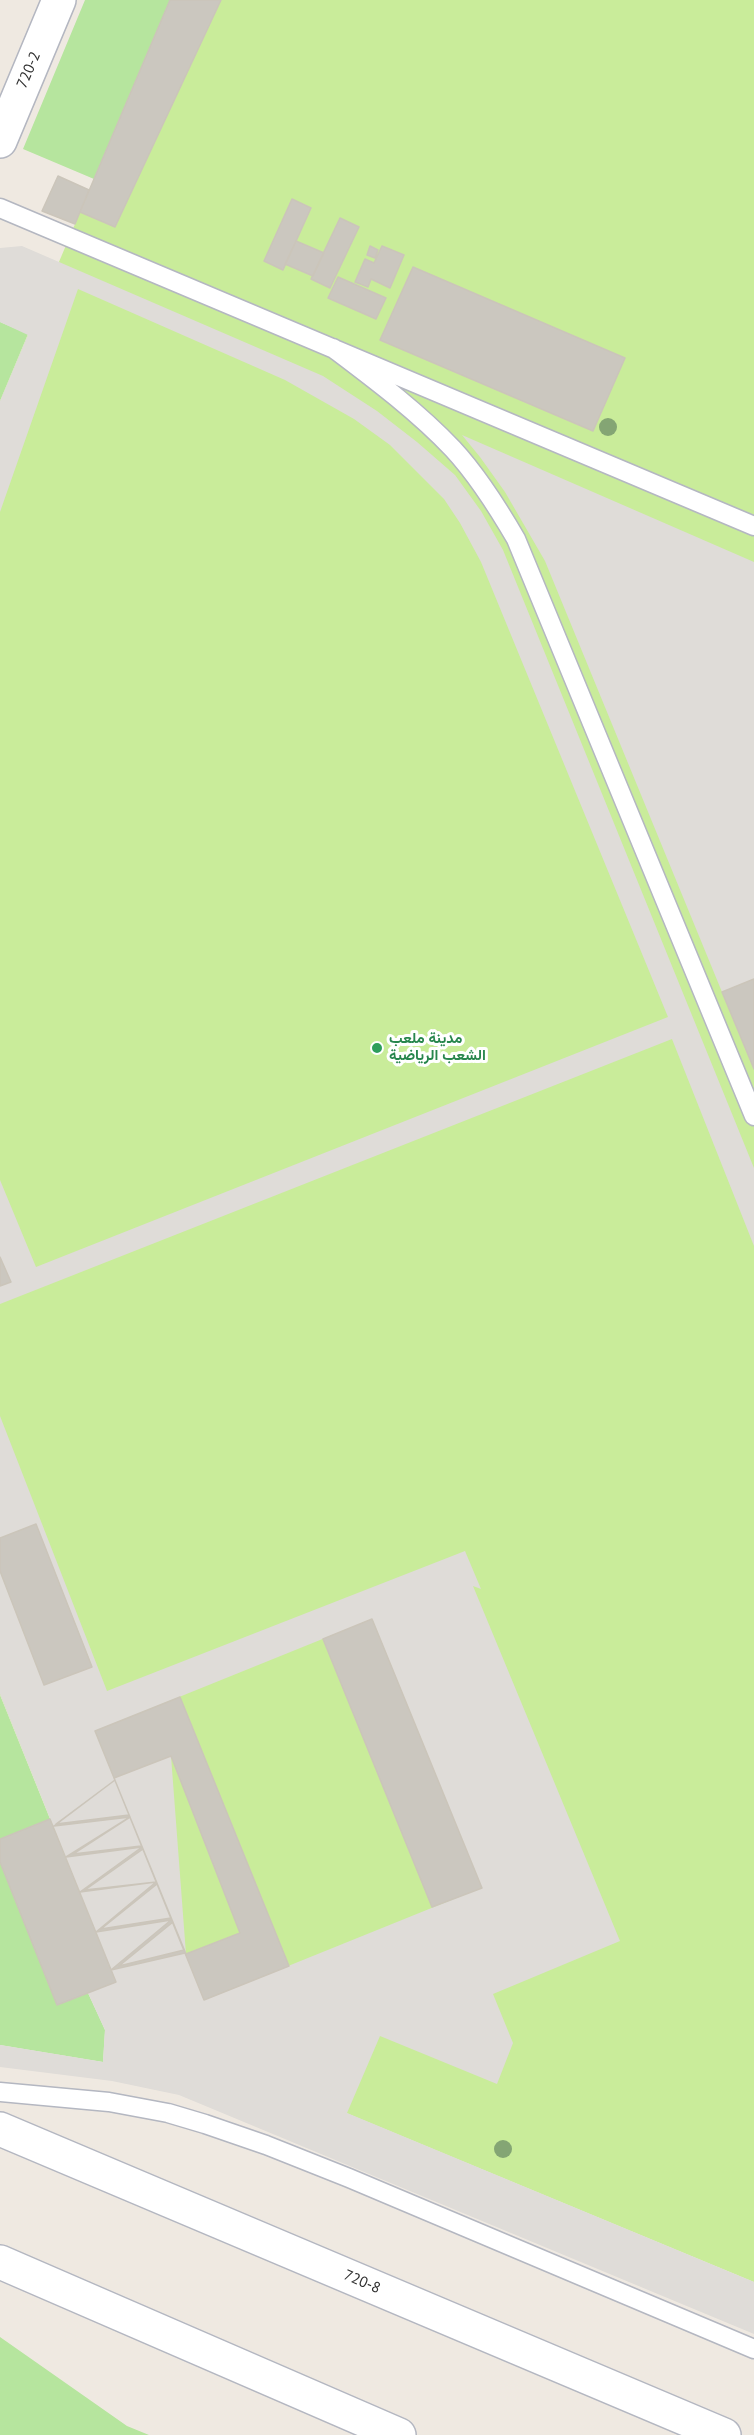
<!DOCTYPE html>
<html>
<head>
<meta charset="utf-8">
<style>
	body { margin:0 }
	canvas { display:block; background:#efe9e1 }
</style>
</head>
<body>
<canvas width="754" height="2435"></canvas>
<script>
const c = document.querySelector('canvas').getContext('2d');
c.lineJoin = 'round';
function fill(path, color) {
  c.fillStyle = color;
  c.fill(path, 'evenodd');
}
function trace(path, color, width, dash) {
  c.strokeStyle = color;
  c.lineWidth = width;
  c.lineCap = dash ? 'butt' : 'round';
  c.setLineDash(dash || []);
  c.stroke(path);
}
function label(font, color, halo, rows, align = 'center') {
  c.font = font + ' "PT Sans",Vazirmatn,sans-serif';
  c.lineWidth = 6;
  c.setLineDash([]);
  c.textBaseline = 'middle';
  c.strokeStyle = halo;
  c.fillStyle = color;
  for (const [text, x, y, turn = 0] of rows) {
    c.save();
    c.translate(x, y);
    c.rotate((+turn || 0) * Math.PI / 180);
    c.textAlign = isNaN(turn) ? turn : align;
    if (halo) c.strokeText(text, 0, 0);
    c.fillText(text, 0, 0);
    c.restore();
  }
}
fill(new Path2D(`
	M85,0H170L94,179L23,149Z
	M0,322L28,334L0,401Z
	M0,1695L50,1819L0,1839Z
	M0,1862L57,2005L88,1993L105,2030L103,2062L0,2045Z
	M0,2337L127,2426L149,2435H0Z`), '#b6e59e');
fill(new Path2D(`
	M170,0H754V2282L134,2025L0,1694V401Z`), '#c9ec9a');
fill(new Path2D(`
	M22,246L323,376L377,411L417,442L455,475L481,511L503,550L754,1168V1246L672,1039L0,1304V1286L10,1282L0,1257V1180L36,1267L668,1017L481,562L460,523L444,499L390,445L354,419L285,380L78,289L0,512V401L28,335L0,322V248Z
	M462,435L754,562V979L722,992L545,561L505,492L480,457Z
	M0,1416L107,1691L465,1551L481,1589L473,1586L620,1941L493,1994L513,2043L497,2084L380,2036L347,2113L754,2282V2334L179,2095L112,2081L0,2067V2045L103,2062L105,2030L88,1993L116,1982L0,1694V1571L44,1685L92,1666L36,1524L0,1538ZM372,1619L481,1888L204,2000L186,1954L171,1756L114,1778L95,1731Z`), '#dfdcd8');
const building = new Path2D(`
	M170,0H221L115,227L80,212Z
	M58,176L89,190L75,224L42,211Z
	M292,199L311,208L283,270L264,261Z
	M340,218L359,227L330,288L311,279Z
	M296,241L324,253L313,276L285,264Z
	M370,246L378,250L375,258L367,255Z
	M382,246L404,255L390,288L371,279L368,287L355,282L365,259L374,263Z
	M413,267L625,358L593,431L380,340Z
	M338,277L386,298L376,319L328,298Z
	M754,979V1069L722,992Z
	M0,1257L11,1282L0,1286Z
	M36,1524L92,1667L44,1685L0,1571V1538Z
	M372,1619L482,1888L432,1907L323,1639Z
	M180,1697L289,1966L204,2000L95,1731Z
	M171,1756L240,1933L186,1954L114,1778Z
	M115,1780L56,1824L129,1815L130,1817L54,1826Z
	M130,1817L73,1854L141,1846L143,1849L85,1890L156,1882L80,1892L142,1847L66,1857Z
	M50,1819L116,1982L57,2005L0,1862V1839Z
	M156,1882L157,1884L101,1929L171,1918L173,1922L119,1966L184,1950L185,1953L111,1970L171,1920L96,1932Z`);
fill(building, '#cbc7bf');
trace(building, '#cbc5ba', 1.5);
const lane = new Path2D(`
	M0,208L754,526
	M333,348C374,379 417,411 453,449C478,476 498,508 516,539L754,1116
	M0,2092L109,2102L168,2113L205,2124L266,2145L349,2178L754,2349`);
const street = new Path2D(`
	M0,141L59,0
	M0,2129L724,2435
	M0,2262L399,2435`);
trace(lane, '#b4b7c1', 21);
trace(street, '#b4b7c1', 36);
trace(lane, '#fff', 18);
trace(street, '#fff', 33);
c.fillStyle = '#84a574';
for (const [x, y] of [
	[608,427],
	[503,2149]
]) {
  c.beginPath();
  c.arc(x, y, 9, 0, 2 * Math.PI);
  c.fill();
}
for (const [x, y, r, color] of [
	[377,1048,6,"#2e9e5b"]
]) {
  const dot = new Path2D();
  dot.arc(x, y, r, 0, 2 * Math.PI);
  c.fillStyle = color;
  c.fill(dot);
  trace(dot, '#fff', 2);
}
label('15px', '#2e2e2e', '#fff', [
	["720-2",29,70,-67],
	["720-8",362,2282,23]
]);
label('bold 15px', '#27864d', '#fff', [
	["مدينة ملعب",389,1039],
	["الشعب الرياضية",389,1056]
], 'left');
</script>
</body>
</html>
